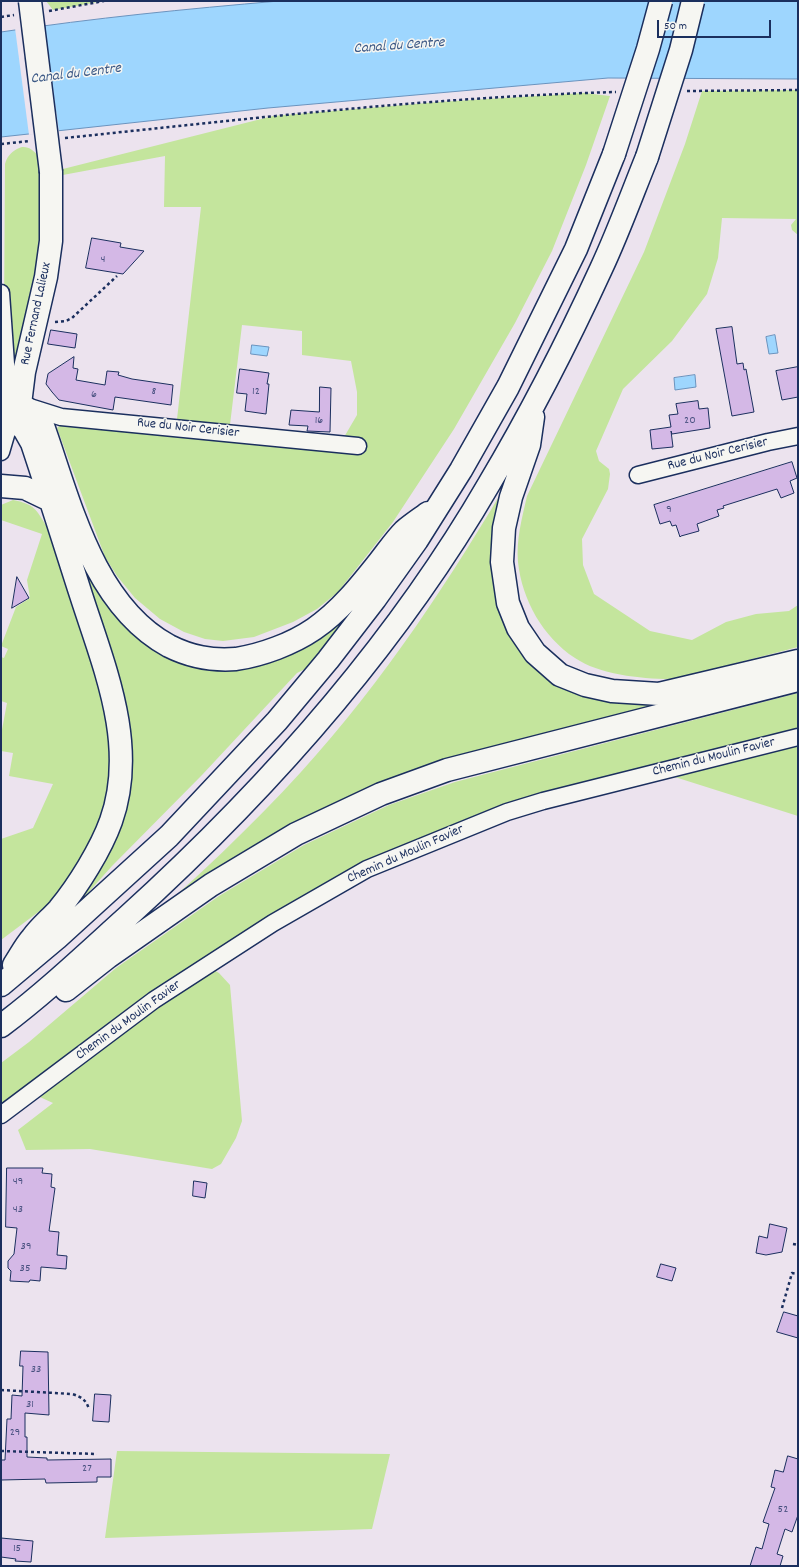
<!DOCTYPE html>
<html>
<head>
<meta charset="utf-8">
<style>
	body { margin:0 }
	#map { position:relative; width:799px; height:1567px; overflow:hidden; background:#ece3ee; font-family:Dekko,sans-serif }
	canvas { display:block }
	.frame { position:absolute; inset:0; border:2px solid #1b2f5e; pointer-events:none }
	.scale { position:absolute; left:657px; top:20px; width:114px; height:18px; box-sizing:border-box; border:2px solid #1b2f5e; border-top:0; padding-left:5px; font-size:12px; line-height:14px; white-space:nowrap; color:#1b2f5e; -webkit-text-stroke:3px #f6f6f2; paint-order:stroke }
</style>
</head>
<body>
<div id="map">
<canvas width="799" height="1567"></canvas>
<div class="frame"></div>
<div class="scale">50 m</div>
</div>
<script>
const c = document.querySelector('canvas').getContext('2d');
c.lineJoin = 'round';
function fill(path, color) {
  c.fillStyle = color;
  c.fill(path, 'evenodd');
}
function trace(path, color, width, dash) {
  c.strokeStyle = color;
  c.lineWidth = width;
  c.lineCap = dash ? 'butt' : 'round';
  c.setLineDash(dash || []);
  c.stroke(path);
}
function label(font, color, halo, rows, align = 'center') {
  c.font = font + ' Dekko,sans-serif';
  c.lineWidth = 3;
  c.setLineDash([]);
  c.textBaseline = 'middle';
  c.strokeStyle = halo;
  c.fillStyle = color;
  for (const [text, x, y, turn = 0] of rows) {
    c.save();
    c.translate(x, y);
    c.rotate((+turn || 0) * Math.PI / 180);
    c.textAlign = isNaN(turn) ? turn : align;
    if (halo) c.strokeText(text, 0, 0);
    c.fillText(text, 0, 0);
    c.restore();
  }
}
fill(new Path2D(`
	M46,1H104L53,10Z
	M798,90V235L792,230L791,225L796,219L722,218L718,258L707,294L672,341L623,389L596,451L599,461L609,469L610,474L608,489L582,539L583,565L594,594L650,631L692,640L726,622L756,614L789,611L798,605V647C769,655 739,662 710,670C697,673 682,679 669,679C641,679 598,674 575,658C543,637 522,600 518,562C516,540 522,518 527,496L644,252L685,144L702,91Z
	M584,93L610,96L586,165L552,251L515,323L454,429L393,522L338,592L317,609L293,622L254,637L223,641L205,639L184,632L160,619L135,598L117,576L105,557L57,428L62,423L176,428L201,207H164L165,156L52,177L51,241L16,369L13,368L4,317L5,164C7,157 10,153 17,149C31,140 43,162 51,172L273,116L438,102ZM242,325L302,331V355L351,361L357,392V415L340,444L229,433Z
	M514,471L493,563L558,681L703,695L447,764L140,928C196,878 251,827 301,772C384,681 452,577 514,471Z
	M13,500C34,504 36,509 47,527L104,688L114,761L103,817L72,875L49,904L1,940V839L33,828L53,784L9,776L13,753L1,751V735L7,703L1,701V657L4,658L8,649L1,646L16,607L30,598L27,580L42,534L1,520V505Z
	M74,543L102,586L220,670L365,598L309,667L297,673L202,775L112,866L61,923L127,790Z
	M798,693V816L659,772L434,841L207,966L219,973L230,985L242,1121L236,1138L221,1164L212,1169L90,1149L26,1150L18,1130L53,1103L31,1093L1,1115V1063L29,1042L116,968L219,896L304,845L389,805L455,782Z
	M117,1451L390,1454L372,1529L105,1538Z`), '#c4e59d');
const water = new Path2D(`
	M279,1H798V79L608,78L268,108L1,137V32C94,18 186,9 279,1Z
	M775,335L778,353L769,354L766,337Z
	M252,345L269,347L267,356L251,354Z
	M695,375L696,387L675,390L674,378Z`);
fill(water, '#9ed6fe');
trace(water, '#6a93be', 1);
fill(new Path2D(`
	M44,24L59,132L29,135L15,28Z`), '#ece3ee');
const building = new Path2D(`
	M92,238L121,243L120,247L144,251L123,274L86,268Z
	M732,327L737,364L743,363L744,370L746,369L754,412L732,416L716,329Z
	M51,330L77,334L75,348L48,344Z
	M74,357L73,368L78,369L76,380L105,385L107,371L119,372L118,375L132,379L173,385L171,405L115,397L113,410L59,400L52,392L46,384L48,374Z
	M798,367V397L782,400L776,371Z
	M240,369L269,373L267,384H269L266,414L245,411L247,394L237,393Z
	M320,387L331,388L330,432L307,431L308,426L289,425L291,410L319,412Z
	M698,401L699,409L708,408L710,428L672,434L671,431L673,447L652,449L650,430L671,427L669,415L678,414L676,404Z
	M792,462L797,478L790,481L794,493L781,498L777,489L723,506L724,508L717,510L719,516L697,524L699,531L681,536L680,537L676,525L672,526L670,521L660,524L654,505Z
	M17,577L29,598L12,608Z
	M7,1168H43L42,1173L52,1174L51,1187L55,1188L49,1231L59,1232L57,1255L67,1256L66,1269L41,1267L40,1281L30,1280L29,1282L10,1281L11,1271L8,1268V1261L14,1254L17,1228L6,1227Z
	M194,1181L207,1183L205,1198L193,1196Z
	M770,1224L787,1228L782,1252L766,1255L756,1253L759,1236L767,1238Z
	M661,1264L676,1268L672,1281L657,1277Z
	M784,1312L798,1316V1338L777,1332Z
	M21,1351L48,1352L49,1415L25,1413V1437H27V1457L47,1458V1460L111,1459V1477H97V1482L46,1483L45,1479L1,1480V1460H5L7,1419H11L12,1395L22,1396L23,1366H20Z
	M95,1394L111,1395L109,1422L93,1421Z
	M788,1456L798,1459V1515L792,1532L785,1529L777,1554L783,1556L780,1566H750L756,1547L762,1549L769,1524L763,1522L775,1488L771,1487L775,1470L783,1472Z
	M1,1538L33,1541L31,1562L15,1561L16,1559L1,1557Z`);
fill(building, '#d4b8e6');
trace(building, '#1b2f5e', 1);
const street = new Path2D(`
	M1,293L7,378V404
	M1,405L20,404L61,417L358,446
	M1,452L11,418L16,410
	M638,475L768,442L798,436
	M1,1115L154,1000L273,923L367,869L507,812L543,801L798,737`);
const secondary = new Path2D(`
	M20,404L24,372L46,277L51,241V172`);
const highway = new Path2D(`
	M20,404L33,413L43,426C70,502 93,605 169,646C191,657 211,661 236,659C262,655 292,644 314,629C340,611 360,586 379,562C387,552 395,540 404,531C411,525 420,519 428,513
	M533,417L529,445L511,497L504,528L502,562L508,603L518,628L535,653L560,675L585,685L612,691L659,694L798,661
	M11,418L24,429L32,443C49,494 65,545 81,595C104,667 138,745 111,821C101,849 78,886 59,909C50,919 40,927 32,938C25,946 20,956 14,965
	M1,486L25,488L50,500
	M1,985L57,938L169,836L277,721L328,660L375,599L417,540L461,470L508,387L576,249L614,154
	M66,990L108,957L211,885L296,834L381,794L447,770L798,680
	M1,1026C45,993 85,955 126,918C266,791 394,648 489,484C530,415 567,343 601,269C618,233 632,194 647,157`);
trace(street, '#1b2f5e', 19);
trace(secondary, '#1b2f5e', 25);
trace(highway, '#1b2f5e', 25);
trace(new Path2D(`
	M49,11L104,1
	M1,17L14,15
	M687,91L798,90
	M65,138C248,119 432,97 616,92
	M1,144L30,141
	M55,322L66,321L72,318L117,276
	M793,1244L798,1245
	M782,1308L792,1273L798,1274
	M1,1390L72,1394C82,1397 86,1400 89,1409
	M1,1451L97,1454`), '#1b2f5e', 2.5, [3, 3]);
trace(street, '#f6f6f2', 16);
trace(secondary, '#f6f6f2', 22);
trace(highway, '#f6f6f2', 22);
const secondaryBridge = new Path2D(`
	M30,1L51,172`);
const highwayBridge = new Path2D(`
	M614,154L648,49L661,1
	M647,157L681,50L693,1`);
trace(secondaryBridge, '#1b2f5e', 25, []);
trace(highwayBridge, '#1b2f5e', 25, []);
trace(secondaryBridge, '#f6f6f2', 22);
trace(highwayBridge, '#f6f6f2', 22);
label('12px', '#495180', null, [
	["4",103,260],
	["8",154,392],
	["12",256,392],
	["6",94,395],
	["16",319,421],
	["20",690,421],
	["9",669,510],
	["49",18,1182],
	["43",18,1210],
	["39",26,1247],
	["35",25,1269],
	["33",36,1370],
	["31",30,1405],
	["29",15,1433],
	["27",87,1469],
	["52",783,1510],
	["15",17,1549]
]);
label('14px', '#1b2f5e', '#f6f6f2', [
	["Rue Fernand Lalieux",37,314,-78],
	["Rue du Noir Cerisier",188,429,6],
	["Rue du Noir Cerisier",718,455,-14],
	["Chemin du Moulin Favier",714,758,-14],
	["Chemin du Moulin Favier",406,855,-24],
	["Chemin du Moulin Favier",129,1021,-36]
]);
label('italic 15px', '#3c5986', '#f6f6f2', [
	["Canal du Centre",399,47,-4],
	["Canal du Centre",76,75,-7]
]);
</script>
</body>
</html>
